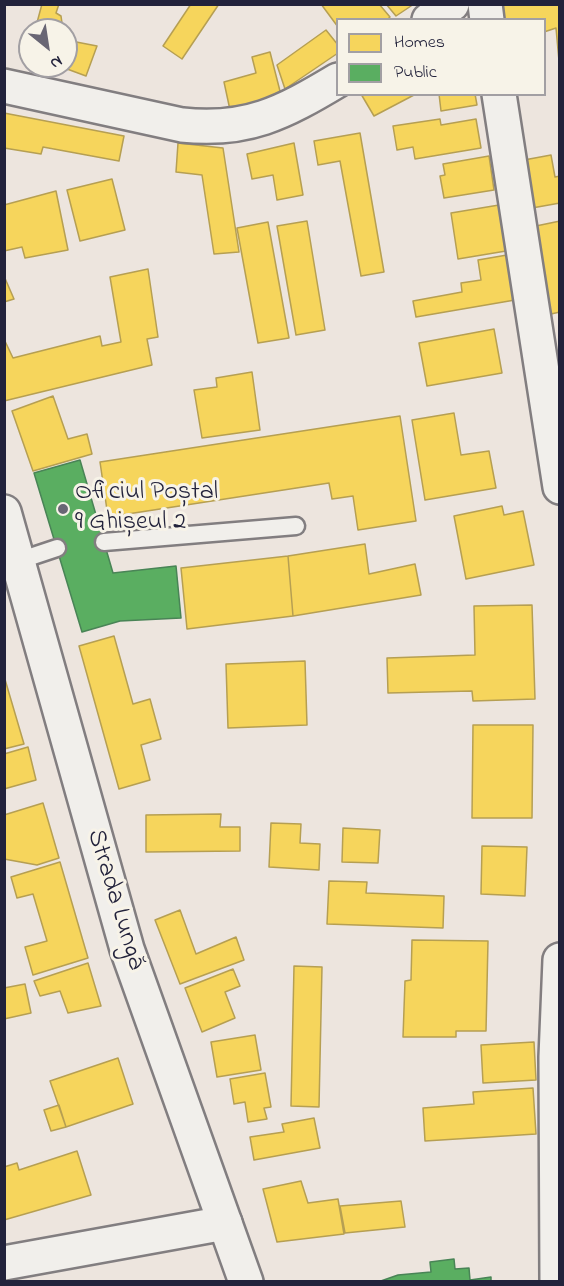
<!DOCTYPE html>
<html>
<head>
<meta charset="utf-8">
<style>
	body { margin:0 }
	#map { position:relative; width:564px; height:1286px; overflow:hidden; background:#ede5de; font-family:"Indie Flower",sans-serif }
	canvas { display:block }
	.frame { position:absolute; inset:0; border:6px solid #22223b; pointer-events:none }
	.legend { position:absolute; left:336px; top:18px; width:210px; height:78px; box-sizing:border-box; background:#f7f3e8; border:2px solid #a29fa3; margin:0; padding:8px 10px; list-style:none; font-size:18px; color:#22223b }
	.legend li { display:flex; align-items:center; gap:12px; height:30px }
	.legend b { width:30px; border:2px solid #a29fa3 }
	.north { position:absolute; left:18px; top:18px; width:60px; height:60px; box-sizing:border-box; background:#f7f3e8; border:2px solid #a29fa3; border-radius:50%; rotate:150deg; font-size:16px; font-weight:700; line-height:24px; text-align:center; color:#22223b }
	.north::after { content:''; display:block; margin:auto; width:21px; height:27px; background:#696674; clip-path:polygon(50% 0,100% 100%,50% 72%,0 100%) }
</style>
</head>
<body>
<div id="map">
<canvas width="564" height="1286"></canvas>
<div class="frame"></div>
<ul class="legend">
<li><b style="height:16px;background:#f6d55c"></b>Homes</li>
<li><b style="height:16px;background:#5aae61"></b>Public</li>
</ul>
<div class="north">N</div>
</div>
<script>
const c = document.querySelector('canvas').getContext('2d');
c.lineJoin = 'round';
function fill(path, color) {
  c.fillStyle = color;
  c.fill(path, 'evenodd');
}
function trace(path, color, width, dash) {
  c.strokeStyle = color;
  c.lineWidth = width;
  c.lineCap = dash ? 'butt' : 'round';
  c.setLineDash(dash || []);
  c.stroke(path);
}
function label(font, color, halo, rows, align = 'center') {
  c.font = font + ' "Indie Flower",sans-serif';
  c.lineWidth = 6;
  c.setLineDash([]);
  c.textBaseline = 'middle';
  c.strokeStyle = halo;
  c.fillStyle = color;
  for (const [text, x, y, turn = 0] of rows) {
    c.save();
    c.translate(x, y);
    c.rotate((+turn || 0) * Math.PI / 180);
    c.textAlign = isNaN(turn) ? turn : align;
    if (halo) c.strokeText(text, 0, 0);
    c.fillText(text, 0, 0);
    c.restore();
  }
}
const homes = new Path2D(`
	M42,4H59L56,13L61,16L63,30H35Z
	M191,4H219L182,59L163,46Z
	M321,4H379L390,17L387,20H338V27Z
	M386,4H414L396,16Z
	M496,4H560V72L556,28L544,32V20H500Z
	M326,30L338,45V53L285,89L277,65Z
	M66,40L97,46L86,76L59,66H66Z
	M270,52L281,95L230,110L224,82L256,73L252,57Z
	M361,94H414V95L374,116Z
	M439,94H475L477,105L441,111Z
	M4,113L124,136L119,161L43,147L41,154L4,148Z
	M440,119L441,125L476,119L481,148L415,159L413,147L397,150L393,126Z
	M360,133L384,272L361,276L340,161L318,165L314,141Z
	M178,143L223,148L239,252L214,254L202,175L176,172Z
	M294,143L303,195L277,200L273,175L252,179L247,154Z
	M551,155L555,177L560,176V203L532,208L524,160Z
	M489,156L494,190L444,198L440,176L445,175L443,164Z
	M112,179L125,230L80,241L67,190Z
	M56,191L68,250L25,258L22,247L4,251V205Z
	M499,205L506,251L458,259L451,213Z
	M307,221L325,330L296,335L277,226Z
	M560,221V312L551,314L536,226Z
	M268,222L289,338L258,343L237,228Z
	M507,255L515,300L416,317L413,301L462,292L461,283L481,280L478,260Z
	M148,269L158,337L147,339L152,365L4,401V339L13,358L100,336L102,346L121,342L110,277Z
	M4,276L14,299L4,302Z
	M494,329L502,373L427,386L419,343Z
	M252,372L260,430L202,438L194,390L217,387L216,378Z
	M53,396L68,439L87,434L92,454L33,471L12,411Z
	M454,413L461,455L489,451L496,488L425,500L412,420Z
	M400,416L416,521L358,530L353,496L332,499L329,483L108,517L100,462Z
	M502,506L504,515L523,511L534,565L466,579L454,516Z
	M365,544L369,574L415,564L421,595L293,616L288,556Z
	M288,556L293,616L187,629L181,568Z
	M532,605L535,699L473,701L472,691L388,693L387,658L475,655L474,606Z
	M114,636L133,704L150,699L161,739L141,745L150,780L119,789L79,646Z
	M305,661L307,725L228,728L226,664Z
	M4,676L24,744L4,749Z
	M473,725H533L532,818H472Z
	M28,747L36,780L4,789V754Z
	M43,803L59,858L37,865L4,859V815Z
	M221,814L220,827H240V851L146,852V815Z
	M271,823L301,824L300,843L320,844L319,870L269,867Z
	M343,828L380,830L378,863L342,862Z
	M482,846L527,847L525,896L481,894Z
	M60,862L88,958L33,975L25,947L47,941L33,894L17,898L11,877Z
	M329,881L367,882L366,893L444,896L443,928L327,924Z
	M180,910L196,954L236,937L244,960L180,984L155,920Z
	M412,940L488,941L486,1031H456V1037H403L405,981L411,980Z
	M88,963L101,1006L68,1013L60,991L40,996L34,981Z
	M294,966L322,967L319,1107L291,1106Z
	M233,969L240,986L225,992L235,1018L202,1032L185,988Z
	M25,984L31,1013L4,1019V988Z
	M255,1035L261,1070L217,1077L211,1042Z
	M534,1042L536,1080L483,1083L481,1045Z
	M118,1058L133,1104L66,1127L50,1081Z
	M265,1073L271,1107L264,1108L267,1119L248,1122L245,1102L234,1104L230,1079Z
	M533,1088L536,1134L425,1141L423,1108L474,1104L473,1092Z
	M59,1105L66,1127L51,1131L44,1110Z
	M314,1118L320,1148L254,1160L250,1137L284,1132L282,1124Z
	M77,1151L91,1195L4,1220V1167L17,1163L19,1170Z
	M301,1181L308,1203L338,1199L344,1234L277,1242L263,1189Z
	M401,1201L405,1227L345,1233L340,1206Z`);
fill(homes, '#f6d55c');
trace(homes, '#b69f52', 1.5);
const public = new Path2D(`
	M80,460L113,573L176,566L181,618L120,621L82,632L34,473Z
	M454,1259L455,1269L469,1268L470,1280L491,1277V1282H378L398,1275L431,1272L430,1262Z`);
fill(public, '#5aae61');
trace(public, '#498456', 1.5);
const service = new Path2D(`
	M104,542L296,526
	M18,561L57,548`);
const minor = new Path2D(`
	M485,4L487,20
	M429,20L452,4
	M4,86L182,125C247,132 283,113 338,80
	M499,94L560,487
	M4,1263L225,1223
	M557,1282L556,1057L560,960`);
const primary = new Path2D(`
	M4,512L127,949L246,1282`);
trace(service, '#827e80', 21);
trace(minor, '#827e80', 38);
trace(primary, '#827e80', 38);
trace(service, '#f1efeb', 16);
trace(minor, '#f1efeb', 33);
trace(primary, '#f1efeb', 33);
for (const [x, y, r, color] of [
	[63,509,6,"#696674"]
]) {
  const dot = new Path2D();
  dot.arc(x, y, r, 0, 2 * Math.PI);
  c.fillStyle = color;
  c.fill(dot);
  trace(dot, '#f7f3e8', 2);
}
label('26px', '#22223b', '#f7f3e8', [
	["Oficiul Poștal",75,494],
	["9 Ghișeul 2",75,524]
], 'left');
label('26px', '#22223b', '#f7f3e8', [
	["Strada Lungă",114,900,73]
]);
</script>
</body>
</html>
